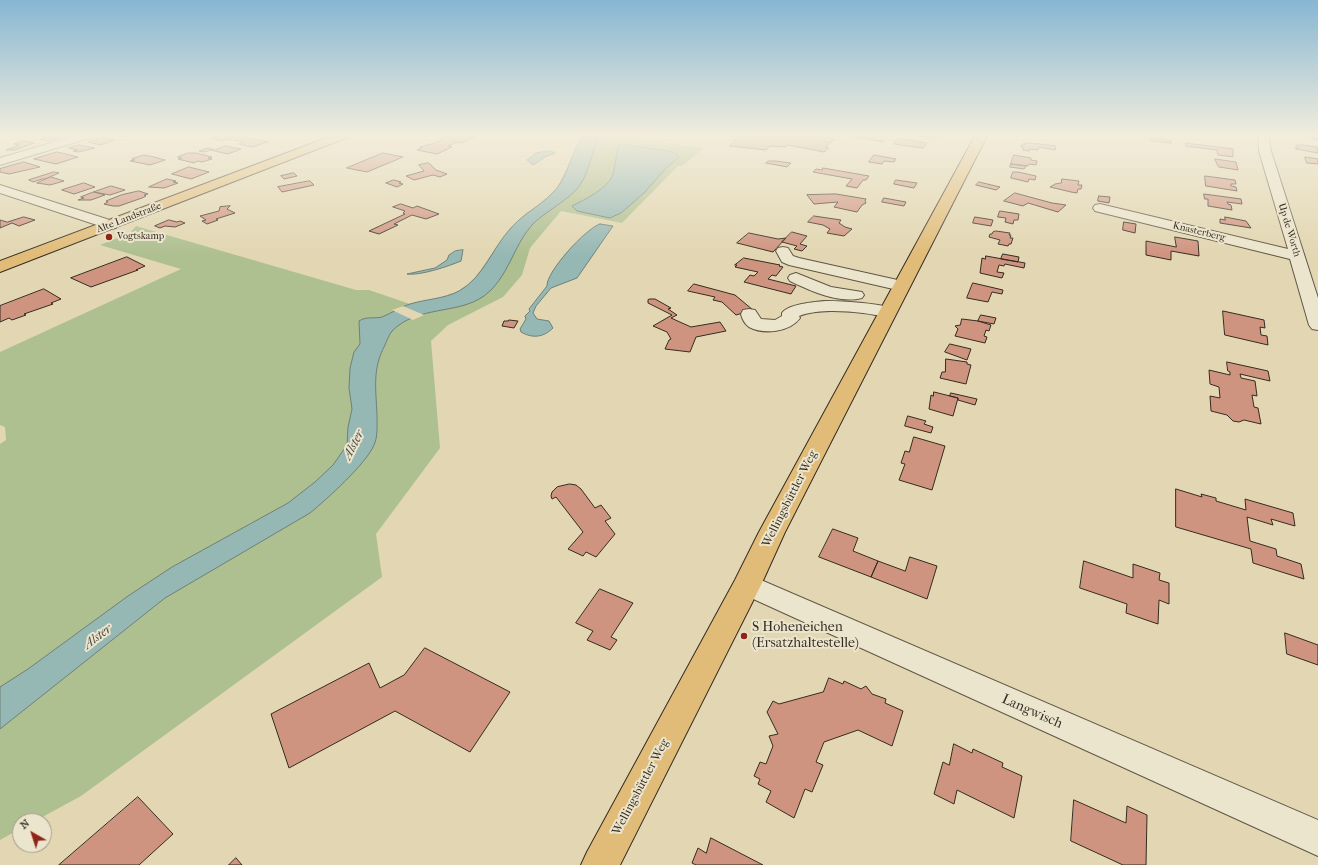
<!DOCTYPE html>
<html>
<head>
<meta charset="utf-8">
<style>
	body { margin:0 }
	#map { position:relative; width:1318px; height:865px; overflow:hidden; background:#e2d7b2; font-family:"IM FELL French Canon",serif }
	canvas { display:block }
	.north { position:absolute; left:12px; top:813px; width:40px; height:40px; box-sizing:border-box; background:#ece5cd; border:1px solid #a39b88; border-radius:50%; rotate:321deg; font-size:11px; font-weight:700; line-height:16px; text-align:center; color:#352b21 }
	.north::after { content:''; display:block; margin:auto; width:14px; height:18px; background:#8f2418; clip-path:polygon(50% 0,100% 100%,50% 72%,0 100%) }
</style>
</head>
<body>
<div id="map">
<canvas width="1318" height="865"></canvas>
<div class="north">N</div>
</div>
<script>
const c = document.querySelector('canvas').getContext('2d');
c.lineJoin = 'round';
function fill(path, color) {
  c.fillStyle = color;
  c.fill(path, 'evenodd');
}
function trace(path, color, width, dash) {
  c.strokeStyle = color;
  c.lineWidth = width;
  c.lineCap = dash ? 'butt' : 'round';
  c.setLineDash(dash || []);
  c.stroke(path);
}
function label(font, color, halo, rows, align = 'center') {
  c.font = font + ' "IM FELL French Canon",serif';
  c.lineWidth = 4;
  c.setLineDash([]);
  c.textBaseline = 'middle';
  c.strokeStyle = halo;
  c.fillStyle = color;
  for (const [text, x, y, turn = 0] of rows) {
    c.save();
    c.translate(x, y);
    c.rotate((+turn || 0) * Math.PI / 180);
    c.textAlign = isNaN(turn) ? turn : align;
    if (halo) c.strokeText(text, 0, 0);
    c.fillText(text, 0, 0);
    c.restore();
  }
}
fill(new Path2D(`
	M584,134H616L623,138H630L634,134H643L638,139L704,148L682,166H678L622,223L561,211L530,248L522,275L503,297L448,325L431,341L440,448L376,534L382,577L81,796L35,821H20V829L0,840V444L6,440L5,427L0,425V352L181,269L100,245L130,233L136,226L356,290H369L410,304L439,298L459,291L473,281L510,228L526,213L540,204L557,188ZM619,144L669,151L679,157L656,177L644,193L621,213L610,218L600,215L580,202C591,196 609,187 613,174C616,164 616,154 619,144Z`), '#aebf90');
const water = new Path2D(`
	M584,134H600C592,150 590,170 580,185C572,198 543,213 532,225C513,246 508,279 484,296C457,315 418,305 392,331C389,335 387,340 385,345C372,369 376,389 377,415C377,424 378,437 374,445C366,464 327,499 310,513L165,598L0,729V687L28,669L128,596L172,567L288,503L315,482L333,465L347,445L348,427L352,409L349,388L350,368L354,352L360,344L359,321C366,316 374,319 382,317C392,313 400,307 410,304C426,299 444,299 459,291C484,277 492,248 511,228C524,213 544,204 557,188C569,172 572,151 584,134Z
	M619,144L669,151L676,154L679,157L666,168L644,193L621,213L610,218L577,211L572,206C584,200 609,188 613,174C616,164 616,154 619,144Z
	M551,151L555,153L545,157L533,165L527,160L536,153Z
	M600,224L613,226L577,278L551,288L536,306L533,313L537,319L549,321L553,328C544,337 533,339 521,332L520,329L526,319L525,316L530,311L529,309L547,286C546,272 586,228 600,224Z
	M463,250L461,261C449,266 420,276 407,274L435,268L447,260L449,255L455,251Z`);
fill(water, '#96b8b4');
trace(water, '#6f8079', 1);
fill(new Path2D(`
	M403,306L424,315L413,320L392,310Z`), '#e2d7b2');
const building = new Path2D(`
	M50,134H70L48,141L40,139L51,136L47,135Z
	M115,134H133L122,137L111,135Z
	M453,134H468L467,135L475,137L461,143L457,142L448,146L452,147L437,154L417,150L422,148L420,147L435,143L446,137H444Z
	M741,134H803L835,139L825,147L829,148L824,152L788,145L785,147L770,146L766,150L730,146Z
	M858,134H872L888,136L883,142L855,137Z
	M921,134H939L937,138L920,136Z
	M1148,134L1162,136L1164,140L1170,141L1172,143L1151,141Z
	M1318,134V140L1304,136L1307,134Z
	M222,135L236,138L241,136L268,142L252,147L239,144L244,142L228,139L222,141L211,138Z
	M103,138L115,140L100,145L88,142Z
	M898,138L927,143L923,148L894,144Z
	M25,141L34,143L15,150H6L19,145L14,144Z
	M1024,143L1040,144L1056,146L1055,150L1039,147L1038,150L1030,149L1029,151L1023,150V147H1021V145H1024Z
	M1186,143L1233,149V157L1218,155L1217,150L1186,146Z
	M79,145L95,148L78,152L73,151L78,150L69,148Z
	M1296,145H1303L1317,147L1318,153L1296,149L1295,148H1298Z
	M225,146L241,149L228,154L210,150L205,152L199,151L208,148L215,150Z
	M57,152L78,157L56,164L34,159Z
	M188,153H196L212,157L208,158L212,159L202,162L198,161L194,163L178,159L182,158L178,157Z
	M383,153L403,157L367,172L347,168Z
	M144,155L154,157L165,160L150,165L130,161L135,160L132,159Z
	M874,155L896,159L894,162L884,161L882,164L869,162Z
	M1014,155L1031,158V160L1037,161L1036,165L1029,164L1028,166L1011,164Z
	M1305,157L1318,159V164L1307,163Z
	M1215,159L1236,162L1238,170L1219,167Z
	M769,161H776L791,163L787,167L766,163Z
	M24,162L40,167L9,174L0,172V169Z
	M429,163L436,170L447,174L440,177L433,175L414,180L406,176L424,171L419,165Z
	M1011,164L1026,166L1024,169L1010,167Z
	M189,167L209,172L191,179L172,174Z
	M823,168L869,176L866,180H863L857,188L846,186L852,179L813,172L816,169L822,170Z
	M54,172L59,173L45,179H42L33,182L29,180Z
	M1013,172H1018L1036,176L1035,180L1029,179L1028,182L1011,178Z
	M294,173L297,176L284,179L281,176Z
	M1205,176L1235,180L1236,184H1231V186L1236,187L1237,191L1206,186Z
	M51,177L64,181L50,185L37,183Z
	M167,179L176,181L173,182L178,183L164,188L149,187Z
	M1062,179L1079,181L1078,185H1082L1081,189H1078L1077,193L1071,192L1050,187L1055,184L1061,183Z
	M394,180L401,182L399,183L403,184L397,187L386,183Z
	M896,180L917,183L914,188L894,184Z
	M310,181L314,185L282,192L278,187Z
	M979,182L1000,187L996,190L976,185Z
	M84,183L95,187L74,194L62,190Z
	M111,186L125,190L110,195L94,192Z
	M139,191L148,194L144,195L146,196L142,198L119,206H113L104,204L108,202L106,201L121,195Z
	M94,192L105,195L91,200H78L84,198L81,197Z
	M1015,193L1052,203L1066,205L1058,212L1028,203L1023,206L1004,201Z
	M836,194L866,199L865,201L866,203L862,205L857,212L834,207L838,202L814,204L807,195Z
	M1204,194L1241,199L1242,204L1227,202L1228,204L1231,205L1232,210L1208,206V199H1205Z
	M1099,196L1110,197L1109,203L1098,201Z
	M884,198L906,202L904,206L882,202Z
	M401,204L413,208L417,206L439,214L426,219L412,215L394,224L398,225L379,234L369,231L405,214L403,213L405,211L393,207Z
	M230,206L227,209L235,213L216,219L218,220L207,224L202,221L206,220L200,216L219,211L220,207Z
	M1000,211L1019,214L1018,220H1014L1013,224L1005,222L1006,218L998,217Z
	M814,216L841,220L839,223L845,227L852,229L844,236L827,233L830,229L823,225L808,222Z
	M24,217L35,220L19,226L12,223L0,228V220L7,222Z
	M975,217L993,220L991,226L973,223Z
	M1225,217L1246,221L1251,228L1220,223V219L1225,220Z
	M169,220L177,222L180,221L185,223L175,227L165,226L160,228L155,226Z
	M1124,222L1136,224L1135,233L1123,230Z
	M996,231L1010,233L1009,235H1011L1010,238H1013L1011,244H1009L1008,246L998,244L1000,240L989,237L990,234H992L993,232Z
	M792,232L807,236L800,244L807,246L802,251L794,249L797,246L782,242Z
	M749,233L778,239L786,238L773,252L737,243Z
	M1175,237L1198,241L1199,256L1171,251V260L1146,255V241L1176,247Z
	M1003,254L1019,257L1018,262L1001,259Z
	M986,256L1025,263L1024,268L1005,264L1004,266L999,265L997,272L1004,273L1002,278L980,273L982,258L985,259Z
	M127,257L145,266L136,270H138L91,287L71,278Z
	M744,258L780,265L779,266L783,267L776,276L772,275L768,279L796,286L791,294L744,282L750,275L754,276L758,272L735,267L737,265H735Z
	M973,283L1003,290L1002,294L992,292L988,302L967,298Z
	M694,284L735,295L753,310L736,315L722,302L713,300L715,297L688,291Z
	M44,289L61,299L51,303L53,304L24,314L26,315L12,320L9,318L0,322V306Z
	M650,299H655L671,308L668,309L677,315L671,318L691,327L720,322L726,331L696,337L690,352L665,349L669,340L671,339L667,332L653,326L672,315L648,303V300Z
	M1223,311L1264,320L1265,328L1260,327L1261,335L1267,336L1268,345L1225,335Z
	M981,315L996,318L994,324L978,321Z
	M962,319L978,321L991,325L989,331L986,330L984,336L987,337L985,343L955,336L958,329L955,326L960,325Z
	M509,320L518,321L514,328L502,326L504,321H508Z
	M950,344L971,349L967,360L945,352Z
	M946,359L967,362V364L971,365L966,384L940,378L942,372H945Z
	M1227,362L1268,371L1270,381L1240,374L1241,378L1255,381L1257,396L1252,395L1254,407L1258,408L1261,424L1244,420L1239,422L1233,421L1227,415L1211,411L1210,396L1220,398L1219,387L1210,384L1209,370L1230,375V372L1228,371Z
	M934,392L958,398L953,416L929,409L931,395L933,396Z
	M951,393L977,399L975,405L958,400V398L950,396Z
	M908,416L926,421L924,424L933,427L931,433L905,426Z
	M914,437L945,446L932,490L899,480L905,464L901,463L905,451L909,452Z
	M570,484L576,485L581,489L595,508L601,505L611,518L605,521L615,534L596,557L586,552L583,556L568,549L583,532L556,497L552,499L551,496L552,492L557,487Z
	M1176,489L1202,497L1201,494L1216,498V501L1246,510L1245,499L1293,513L1295,526L1271,519L1273,525L1247,517L1250,541L1276,549L1277,556L1301,564L1304,579L1253,563L1251,549L1176,527Z
	M833,529L858,538L853,551L878,561L871,577L819,557Z
	M910,557L937,566L927,599L871,577L878,561L905,571Z
	M1084,561L1133,578V564L1160,573L1159,580L1169,583V604L1159,600L1158,624L1126,613L1127,604L1080,588Z
	M600,589L633,603L611,637L617,640L610,650L587,640L593,631L576,623Z
	M1285,633L1318,645V665L1287,654Z
	M425,648L510,692L470,752L395,711L289,768L271,714L369,663L380,688L404,675Z
	M829,678L843,684L844,681L861,689L866,686L872,694L886,699L885,703L903,711L892,746L858,730L824,742L816,762L823,765L812,792L805,789L794,818L766,802L771,791L758,784L760,779L754,776L760,762L766,764L773,746L769,736L778,734L767,712L773,701L779,704L823,692Z
	M954,744L972,753L973,749L1003,763L1002,767L1022,776L1014,818L957,790L954,804L934,794L943,762L949,765Z
	M138,797L173,834L139,865H59Z
	M1074,800L1126,823L1127,806L1147,815L1146,865H1123L1071,841Z
	M711,838L763,865H696L692,863L698,848L706,853Z
	M236,858L242,865H229Z`);
fill(building, '#cf9480');
trace(building, '#352b21', 1);
const minor = new Path2D(`
	M81,134H97L96,136L0,165V158Z
	M1258,134H1268L1271,151L1318,298V330L1312,329L1309,325L1290,259L1095,211L1093,208L1095,205L1100,204L1288,249L1259,151Z
	M0,185L116,222L118,225L116,228L111,229L106,228L0,193Z
	M783,247L788,248L793,256L799,258L902,281L908,283L910,286L908,289L902,291L789,265L782,262L776,251L778,248Z
	M796,273L831,287L862,292L864,295L862,298C838,304 811,291 790,281L788,278L790,275Z
	M825,301C848,301 871,303 894,308L896,312L894,316C884,318 874,314 863,313C843,311 819,309 799,316L800,318C790,332 764,335 749,327C745,324 742,319 741,314L743,310L749,309L755,310L761,319L775,320L782,316V313C788,304 814,302 825,301Z
	M747,574L1318,820V856L738,592L734,585L738,578Z`);
const major = new Path2D(`
	M337,134H352L351,136L0,272V261Z
	M976,134H988L785,532L761,585L620,865H581L587,852L735,580L759,532Z`);
trace(minor, '#605645', 2);
trace(major, '#352b21', 2);
fill(minor, '#ece5cd');
fill(major, '#e1bc79');
const sky = c.createLinearGradient(0, 0, 0, 255);
sky.addColorStop(0, '#87b6d3');
sky.addColorStop(0.53, '#f2eddc');
sky.addColorStop(1, '#f2eddc00');
c.fillStyle = sky;
c.fillRect(0, 0, 1318, 255);
for (const [x, y, r, color] of [
	[109,237,4,"#8f2418"],
	[744,636,4,"#8f2418"]
]) {
  const dot = new Path2D();
  dot.arc(x, y, r, 0, 2 * Math.PI);
  c.fillStyle = color;
  c.fill(dot);
  trace(dot, '#ece5cd', 1.5);
}
label('10px', '#352b21', '#ece5cd', [
	["Alte Landstraße",129,218,-21],
	["Up de Worth",1289,230,73],
	["Knasterberg",1199,232,14]
]);
label('10px', '#352b21', '#ece5cd', [
	["Vogtskamp",117,237]
], 'left');
label('12px', '#352b21', '#ece5cd', [
	["Wellingsbüttler Weg",790,499,-63],
	["Wellingsbüttler Weg",641,787,-62]
]);
label('italic 13px', '#4d4e46', '#ece5cd', [
	["Alster",354,445,-63],
	["Alster",98,637,-37]
]);
label('14px', '#352b21', '#ece5cd', [
	["S Hoheneichen",752,628],
	["(Ersatzhaltestelle)",752,644]
], 'left');
label('14px', '#352b21', '#ece5cd', [
	["Langwisch",1032,712,24]
]);
</script>
</body>
</html>
